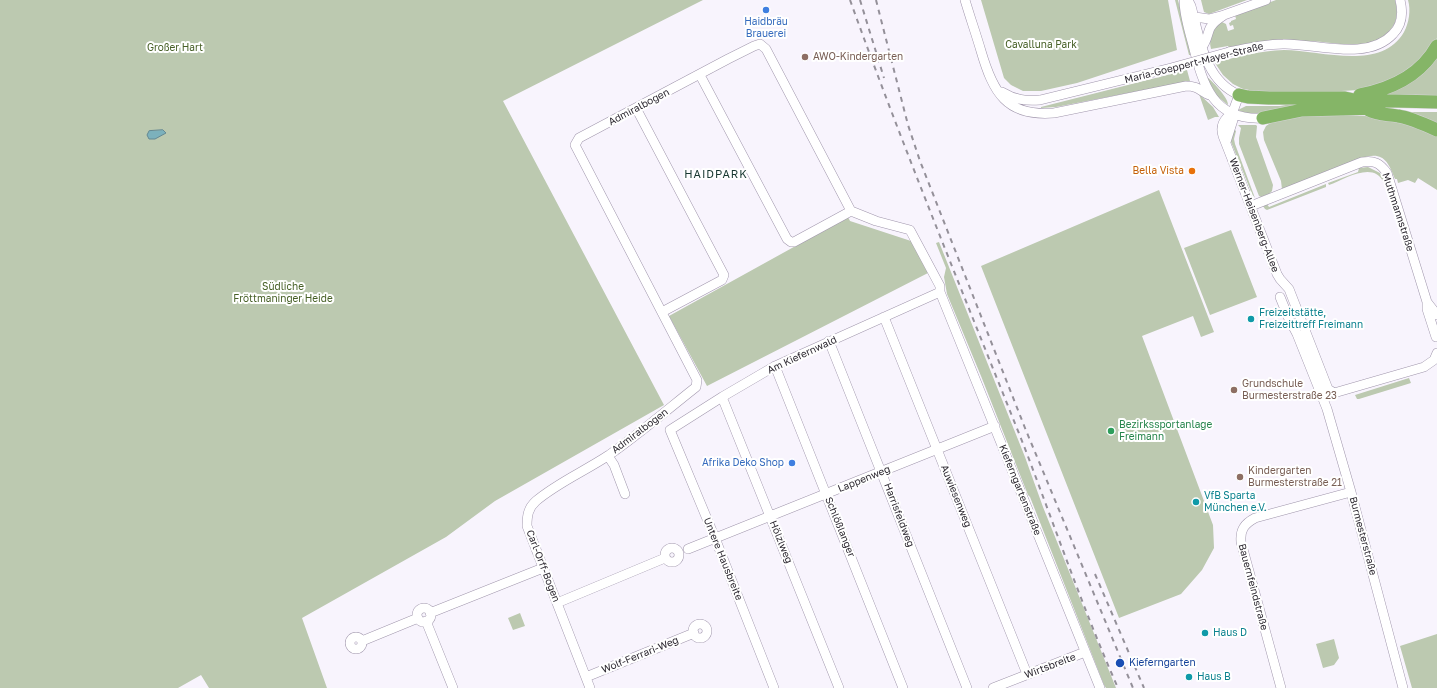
<!DOCTYPE html>
<html>
<head>
<meta charset="utf-8">
<style>
	body { margin:0 }
	canvas { display:block; background:#f8f4fd }
</style>
</head>
<body>
<canvas width="1437" height="688"></canvas>
<script>
const c = document.querySelector('canvas').getContext('2d');
c.lineJoin = 'round';
function fill(path, color) {
  c.fillStyle = color;
  c.fill(path, 'evenodd');
}
function trace(path, color, width, dash) {
  c.strokeStyle = color;
  c.lineWidth = width;
  c.lineCap = dash ? 'butt' : 'round';
  c.setLineDash(dash || []);
  c.stroke(path);
}
function label(font, color, halo, rows, align = 'center') {
  c.font = font + ' "Golos Text",sans-serif';
  c.lineWidth = 4;
  c.setLineDash([]);
  c.textBaseline = 'middle';
  c.strokeStyle = halo;
  c.fillStyle = color;
  for (const [text, x, y, turn = 0] of rows) {
    c.save();
    c.translate(x, y);
    c.rotate((+turn || 0) * Math.PI / 180);
    c.textAlign = isNaN(turn) ? turn : align;
    if (halo) c.strokeText(text, 0, 0);
    c.fillText(text, 0, 0);
    c.restore();
  }
}
fill(new Path2D(`
	M0,0H703L503,101L664,405L495,501L446,537L302,618L327,688H209L201,675L178,688H0Z
	M981,0H1168L1177,50L1077,83L1041,91H1023L1011,85L1004,78Z
	M1175,0H1178L1192,55H1189Z
	M1201,0H1247L1209,14L1204,12Z
	M1276,0H1395C1398,10 1398,21 1391,29C1370,55 1331,40 1303,41C1279,41 1253,46 1229,48L1228,46L1211,49C1208,37 1213,31 1220,21L1226,24L1228,31L1234,29L1233,25L1230,26L1229,23L1231,22V21L1236,19L1235,15Z
	M1408,0H1437V38L1434,45L1427,54L1397,80L1359,90L1324,92L1256,91L1243,89L1233,84L1223,75L1215,63C1238,56 1260,51 1284,50C1320,50 1381,72 1404,32C1409,23 1411,10 1408,0Z
	M1437,54V99H1376Z
	M1187,70L1190,81L1056,107L1041,108V107Z
	M1205,75C1211,80 1229,98 1228,105L1217,96Z
	M1199,94L1213,107L1219,117H1215L1208,120Z
	M1297,103L1298,105C1283,108 1252,119 1238,110L1246,106H1280Z
	M1390,112H1437V126Z
	M1343,115L1385,117L1437,134V190L1418,178L1415,183L1408,180L1398,183L1397,179H1395C1388,161 1383,151 1362,158L1282,189L1281,181L1264,140L1263,132L1266,126L1272,122L1302,116Z
	M1238,125H1256L1257,126L1256,137L1273,185L1272,191L1269,194L1261,197L1259,196L1239,144V138L1241,128Z
	M1234,129L1236,131L1234,139L1235,144L1255,198L1252,194L1231,142V140Z
	M1368,167L1380,173L1385,182L1384,183C1374,160 1345,179 1329,185L1328,183L1358,172L1359,168Z
	M1326,184V187L1267,210L1265,209L1263,206L1267,204L1269,207Z
	M1159,190L1214,332L1201,337L1193,316L1142,336L1213,525L1214,548L1202,570L1181,594L1119,618L981,266Z
	M848,217L850,221L911,241L928,273L707,386L669,316Z
	M1231,230L1257,297L1210,315L1184,248Z
	M939,242L1025,457L1043,507L1116,688H1106L1104,685L1030,497L1028,495L981,376L947,294L944,277L946,268L936,243Z
	M1409,378L1411,383L1359,399H1357L1355,395Z
	M520,613L525,626L513,630L508,618Z
	M1437,634V688H1412L1400,646Z
	M1334,639L1339,658L1334,665L1323,668L1316,644Z`), '#bcc9b0');
const water = new Path2D(`
	M163,130L166,133L155,139H149L147,135L149,131Z`);
fill(water, '#7cb1bc');
trace(water, '#648892', 1);
const minor = new Path2D(`
	M965,0C970,17 976,34 981,51C993,92 1006,117 1054,113L1186,86C1201,86 1200,93 1212,96
	M1184,0C1184,15 1189,30 1193,45C1203,85 1213,121 1263,118
	M1188,0L1191,6C1200,38 1204,80 1239,95L1232,114L1233,120L1226,142
	M1195,17L1209,19L1224,15L1266,0
	M1202,47C1207,41 1207,35 1210,28C1213,23 1218,19 1223,16
	M1229,52C1247,48 1265,44 1283,44C1316,43 1367,62 1393,34C1402,25 1403,12 1400,0
	M700,75L787,239L791,242H794L851,211
	M1002,92C1015,100 1026,101 1040,100L1171,68
	M636,108L724,275L722,280L662,312
	M1232,114C1223,119 1220,127 1223,136L1277,274L1280,279L1289,289L1328,389L1334,393L1424,367L1434,360L1437,353
	M1251,206L1362,162C1374,160 1380,163 1387,173L1427,302V309L1436,337
	M1280,297L1289,319L1297,334L1327,409L1351,492L1403,688
	M1427,302L1437,315
	M884,317L1027,674
	M829,341L967,688
	M775,366L903,688
	M722,397L839,688
	M608,456L614,465L625,494
	M665 555a7 7 0 1 1 14 0a7 7 0 1 1-14 0Z
	M688,549L995,426
	M557,603L665,558
	M417 615a7 7 0 1 1 14 0a7 7 0 1 1-14 0Z
	M430,613L543,568
	M426,621L453,688
	M693 631a7 7 0 1 1 14 0a7 7 0 1 1-14 0Z
	M350 643a6 6 0 1 1 12 0a6 6 0 1 1-12 0Z
	M362,641L418,618
	M586,677L694,633
	M590,688L527,526C527,516 528,508 536,501C557,483 585,471 609,455C639,434 667,410 696,387L697,380L575,145L579,138L728,59L754,46L760,44L766,49L851,211L876,221L910,230L940,286V292L1100,688
	M774,688L715,538L670,430L722,397L775,366L940,292
	M993,688L1085,652
	M1281,688L1241,542C1240,530 1244,524 1255,518L1351,492`);
const highway = new Path2D(`
	M1239,95L1248,97L1269,98H1345L1354,100L1437,102
	M1360,95C1391,89 1421,75 1437,46
	M1369,110C1378,115 1388,114 1398,116C1411,118 1424,124 1437,130
	M1263,118L1302,110L1379,108`);
trace(minor, '#a096ac', 10);
trace(highway, '#d5d4d6', 14);
trace(minor, '#fff', 9);
trace(highway, '#85b567', 13);
trace(new Path2D(`
	M850,0C904,150 965,298 1024,446C1055,527 1083,609 1118,688
	M860,0L884,78
	M876,0L908,125L920,161L1025,428L1133,688
	M1095,574L1144,688`), '#949099', 2, [5, 5]);
const minorBridge = new Path2D(`
	M1171,68L1229,52`);
trace(minorBridge, '#a096ac', 10, []);
trace(minorBridge, '#fff', 9);
for (const [x, y, r, color] of [
	[766,10,4,"#3f7fe0"],
	[805,57,4,"#8d6e63"],
	[1192,171,4,"#e8710a"],
	[1251,319,4,"#0f9aa8"],
	[1234,390,4,"#8d6e63"],
	[1111,431,4,"#2e9e5b"],
	[792,463,4,"#3f7fe0"],
	[1240,477,4,"#8d6e63"],
	[1196,502,4,"#0f9aa8"],
	[1205,633,4,"#0f9aa8"],
	[1120,663,5,"#1a4fb4"],
	[1189,677,4,"#0f9aa8"]
]) {
  const dot = new Path2D();
  dot.arc(x, y, r, 0, 2 * Math.PI);
  c.fillStyle = color;
  c.fill(dot);
  trace(dot, '#fff', 1.5);
}
label('10px', '#366cbe', '#fff', [
	["Haidbräu",766,22],
	["Brauerei",766,34],
	["Afrika Deko Shop",784,463,"right"]
]);
label('10px', '#476027', '#fff', [
	["Cavalluna Park",1041,45],
	["Großer Hart",175,48],
	["Südliche",283,287],
	["Fröttmaninger Heide",283,299]
]);
label('10px', '#785e54', '#fff', [
	["AWO-Kindergarten",813,57],
	["Grundschule",1242,384],
	["Burmesterstraße 23",1242,396],
	["Kindergarten",1248,471],
	["Burmesterstraße 21",1248,483]
], 'left');
label('10px', '#2d2931', '#fff', [
	["Maria-Goeppert-Mayer-Straße",1194,63,-14],
	["Admiralbogen",639,107,-28],
	["Muthmannstraße",1398,212,72],
	["Werner-Heisenberg-Allee",1254,215,69],
	["Am Kiefernwald",802,355,-25],
	["Admiralbogen",640,431,-37],
	["Lappenweg",864,479,-22],
	["Kieferngartenstraße",1020,490,68],
	["Auwiesenweg",956,496,68],
	["Harrisfeldweg",899,515,69],
	["Schlößlanger",840,527,68],
	["Burmesterstraße",1363,536,75],
	["Hölzlweg",781,542,68],
	["Untere Hausbreite",723,559,68],
	["Carl-Orff-Bogen",543,566,69],
	["Bauernfeindstraße",1253,587,75],
	["Wolf-Ferrari-Weg",640,655,-22],
	["Wirtsbreite",1050,666,-21]
]);
label('10px', '#c56008', '#fff', [
	["Bella Vista",1184,171]
], 'right');
label('10px', '#0d838f', '#fff', [
	["Freizeitstätte,",1259,313],
	["Freizeittreff Freimann",1259,325],
	["VfB Sparta",1204,496],
	["München e.V.",1204,508],
	["Haus D",1213,633],
	["Haus B",1197,677]
], 'left');
label('10px', '#27864d', '#fff', [
	["Bezirkssportanlage",1119,425],
	["Freimann",1119,437]
], 'left');
label('10px', '#164399', '#fff', [
	["Kieferngarten",1129,663]
], 'left');
c.letterSpacing = '1px';
label('11px', '#173730', '#fff', [
	["HAIDPARK",716,175]
]);
c.letterSpacing = '0px';
</script>
</body>
</html>
